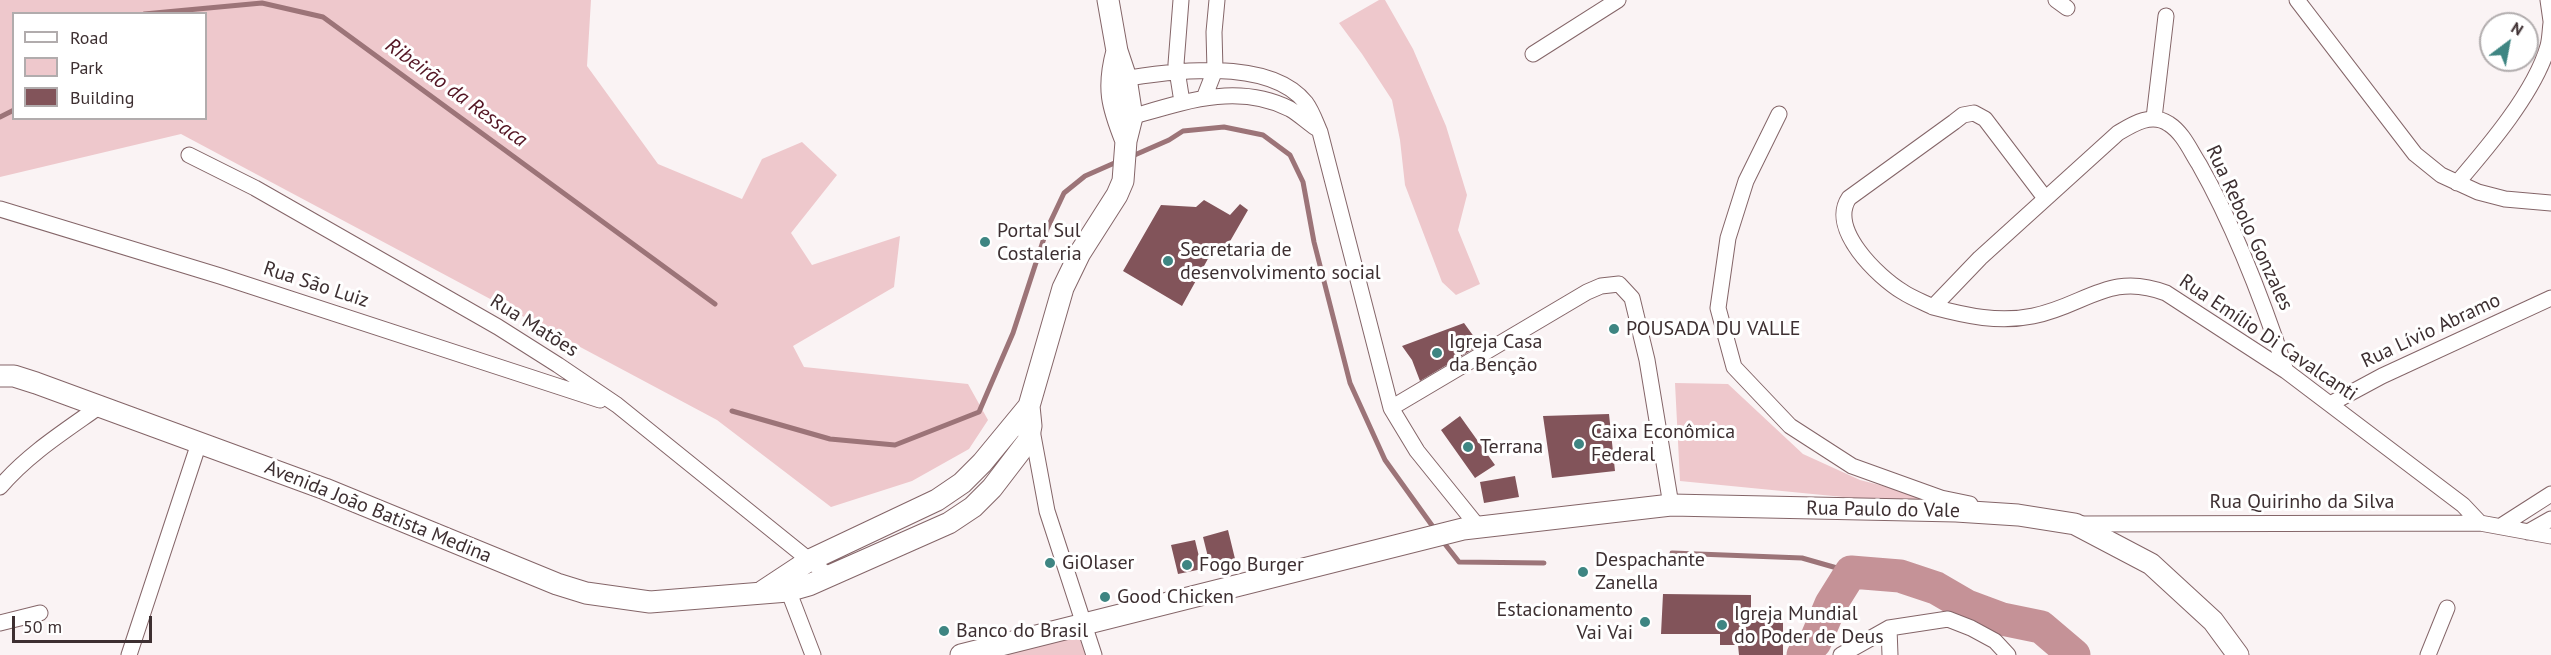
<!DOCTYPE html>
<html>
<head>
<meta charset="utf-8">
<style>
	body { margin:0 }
	#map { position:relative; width:2551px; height:655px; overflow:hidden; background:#faf3f4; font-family:"PT Sans",sans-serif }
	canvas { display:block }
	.legend { position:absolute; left:12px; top:12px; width:195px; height:108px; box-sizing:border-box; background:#fff; border:2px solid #b1acad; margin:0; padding:8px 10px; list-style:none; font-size:18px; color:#3d2f31 }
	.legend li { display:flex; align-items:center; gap:12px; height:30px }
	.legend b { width:30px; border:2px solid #b1acad }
	.north { position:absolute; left:2479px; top:12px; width:60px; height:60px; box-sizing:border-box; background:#fff; border:2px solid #b1acad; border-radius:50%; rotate:32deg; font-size:16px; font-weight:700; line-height:24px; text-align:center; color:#3d2f31 }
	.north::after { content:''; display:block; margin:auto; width:21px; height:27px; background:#3e8582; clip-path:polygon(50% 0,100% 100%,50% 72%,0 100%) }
	.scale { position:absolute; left:12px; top:616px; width:140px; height:27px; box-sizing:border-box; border:3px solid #3d2f31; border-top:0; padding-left:8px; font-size:18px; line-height:21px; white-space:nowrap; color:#3d2f31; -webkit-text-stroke:4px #fff; paint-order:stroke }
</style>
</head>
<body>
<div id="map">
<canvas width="2551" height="655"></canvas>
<ul class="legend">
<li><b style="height:8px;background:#fff"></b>Road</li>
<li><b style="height:16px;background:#eec8cc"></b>Park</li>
<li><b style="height:16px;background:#82545a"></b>Building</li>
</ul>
<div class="north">N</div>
<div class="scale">50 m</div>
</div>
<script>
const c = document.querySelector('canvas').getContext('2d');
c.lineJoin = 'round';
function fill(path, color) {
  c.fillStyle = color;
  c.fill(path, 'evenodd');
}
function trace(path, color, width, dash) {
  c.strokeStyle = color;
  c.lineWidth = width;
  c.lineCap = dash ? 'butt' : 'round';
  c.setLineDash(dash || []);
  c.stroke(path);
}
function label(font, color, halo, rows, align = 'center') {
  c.font = font + ' "PT Sans",sans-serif';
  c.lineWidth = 6;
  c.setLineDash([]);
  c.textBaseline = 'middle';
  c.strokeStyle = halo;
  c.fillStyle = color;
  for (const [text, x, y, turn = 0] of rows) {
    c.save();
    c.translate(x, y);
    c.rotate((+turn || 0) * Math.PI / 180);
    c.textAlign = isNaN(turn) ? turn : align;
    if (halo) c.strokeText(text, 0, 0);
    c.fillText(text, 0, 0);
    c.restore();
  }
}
fill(new Path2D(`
	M0,0H591L587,66L658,164L742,199L762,159L802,142L837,175L791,233L812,265L900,236L894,287L793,346L804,367L968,384L988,420L969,449L912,481L831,507L717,420L181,134L0,177ZM14,14H206V118H14Z
	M1379,0H1385L1413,49L1446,126L1467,195L1458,230L1480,284L1456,295L1442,282L1405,185L1400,140L1392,100L1362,54L1339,23Z
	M1675,383L1728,384L1803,454L1860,480L1911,493L1935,506L1680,481Z
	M1078,631L1089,655H991Z`), '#eec8cc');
trace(new Path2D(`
	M144,14L262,3L323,17L715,304
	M0,117L14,110
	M1130,157L1169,140L1183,131L1224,127L1263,135L1290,155L1303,182L1314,242L1350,383L1385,460L1436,531
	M732,411L830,439L895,445L979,412L1013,333L1047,229L1064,193L1085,176L1119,161
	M1441,539L1459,562L1544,563
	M1672,553L1802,558L1851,572`), '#9c7478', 5);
trace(new Path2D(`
	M1803,655L1815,642L1831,604L1851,572L1900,576L1936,588L1967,606L2002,619L2041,627L2074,655`), '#c59297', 33);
fill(new Path2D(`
	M1204,200L1230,215L1240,204L1248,210L1225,250L1215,246L1182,306L1123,271L1161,205L1196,207Z
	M1464,323L1480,345L1420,381L1412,360L1402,346Z
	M1609,414L1615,471L1552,478L1543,416Z
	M1460,416L1495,465L1475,478L1441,430Z
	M1515,476L1519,497L1484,503L1480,482Z
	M1228,530L1237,567L1212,573L1203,537Z
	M1195,540L1202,569L1178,574L1171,545Z
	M1663,594L1751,595V616L1783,617V655H1739L1738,645H1720V634H1661Z`), '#82545a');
const street = new Path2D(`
	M1181,0L1176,64L1182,102
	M2056,0L2067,8
	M2297,0L2415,154L2441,175L2478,192L2505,199L2551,203
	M2548,0L2551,21
	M1533,54L1618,0
	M1116,80C1168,71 1269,56 1306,103C1312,111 1316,123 1320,132L1391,408L1417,451L1480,529
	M1204,98L1215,70L1214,32L1217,0
	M1779,114L1746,181L1728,238L1718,308L1734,367L1790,426L1852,466L1941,498L1970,504
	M2154,118L2166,16
	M1124,119C1178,104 1235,81 1290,109C1299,114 1307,122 1316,128
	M189,155L255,188L498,327L558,365L617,405L829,576
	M2457,183C2488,147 2535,92 2548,46C2550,39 2550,30 2551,23
	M0,209L220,276L600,400
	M1933,307C1923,302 1912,298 1903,292C1878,277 1828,229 1849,198L1954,122L1963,115L1974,113L1985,119L2045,198
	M2286,371C2263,301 2236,229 2199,164C2190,150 2183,133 2169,124C2152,112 2133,124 2118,133L1980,258L1933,307C1967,316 1999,323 2033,316C2085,306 2109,271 2166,293L2286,371L2463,505L2480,523
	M2330,404L2382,376L2551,298
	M1391,408L1587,292L1601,286L1619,284L1632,298L1647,360L1671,505
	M1032,430L1047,511L1094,655
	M0,487C28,454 65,431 100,406
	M2078,524L2480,523L2551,536
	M2501,526L2551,494
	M2528,532L2551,519
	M785,582L813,655
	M0,623L40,613
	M1889,628L1890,655
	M129,655L199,443
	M1841,655L1889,628L1948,619L1971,628L1995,641L2008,655
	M2428,655L2447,608`);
const secondary = new Path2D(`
	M1117,51C1107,88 1112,106 1126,141
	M0,376H14L36,383L325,489L557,584L586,593L650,602L788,591L809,585L949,523L973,507L992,488L1028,441L1031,426L1029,406L1063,288L1080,253L1117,195L1123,181L1126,141L1132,117L1126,78L1117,51L1108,0
	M763,591L810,560L937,500L962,483L982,463L1029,406
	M961,655L1463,529L1671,505L1956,511L2018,515L2075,524L2151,564L2213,621L2238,655`);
trace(street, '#846568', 17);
trace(secondary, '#846568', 23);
trace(street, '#fff', 15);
trace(secondary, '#fff', 21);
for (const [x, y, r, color] of [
	[985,242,6,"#3e8582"],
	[1168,261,6,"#3e8582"],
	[1614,329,6,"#3e8582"],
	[1437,353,6,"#3e8582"],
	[1579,444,6,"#3e8582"],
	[1468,447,6,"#3e8582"],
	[1050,563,6,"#3e8582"],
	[1187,565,6,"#3e8582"],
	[1583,572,6,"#3e8582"],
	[1105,597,6,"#3e8582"],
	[1645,622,6,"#3e8582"],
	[1722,625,6,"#3e8582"],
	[944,631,6,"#3e8582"]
]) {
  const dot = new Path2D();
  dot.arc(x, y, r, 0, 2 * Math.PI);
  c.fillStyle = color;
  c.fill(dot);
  trace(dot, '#fff', 2);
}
label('20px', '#3d2f31', '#fff', [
	["Rua Rebolo Gonzales",2249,228,65],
	["Rua São Luiz",316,285,18],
	["Rua Matões",534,326,32],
	["Rua Lívio Abramo",2431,331,-25],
	["Rua Emílio Di Cavalcanti",2268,338,34],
	["Rua Quirinho da Silva",2302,502],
	["Rua Paulo do Vale",1883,510,1],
	["Avenida João Batista Medina",378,512,22]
]);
label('20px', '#3d2f31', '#fff', [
	["Portal Sul",997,231],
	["Costaleria",997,254],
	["Secretaria de",1180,250],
	["desenvolvimento social",1180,273],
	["POUSADA DU VALLE",1626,329],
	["Igreja Casa",1449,342],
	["da Benção",1449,365],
	["Caixa Econômica",1591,432],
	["Federal",1591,455],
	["Terrana",1480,447],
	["Despachante",1595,560],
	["Zanella",1595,583],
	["GiOlaser",1062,563],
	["Fogo Burger",1199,565],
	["Good Chicken",1117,597],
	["Estacionamento",1633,610,"right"],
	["Vai Vai",1633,633,"right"],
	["Igreja Mundial",1734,614],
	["do Poder de Deus",1734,637],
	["Banco do Brasil",956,631]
], 'left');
label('italic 21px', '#531523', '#fff', [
	["Ribeirão da Ressaca",456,93,36]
]);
</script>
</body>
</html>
